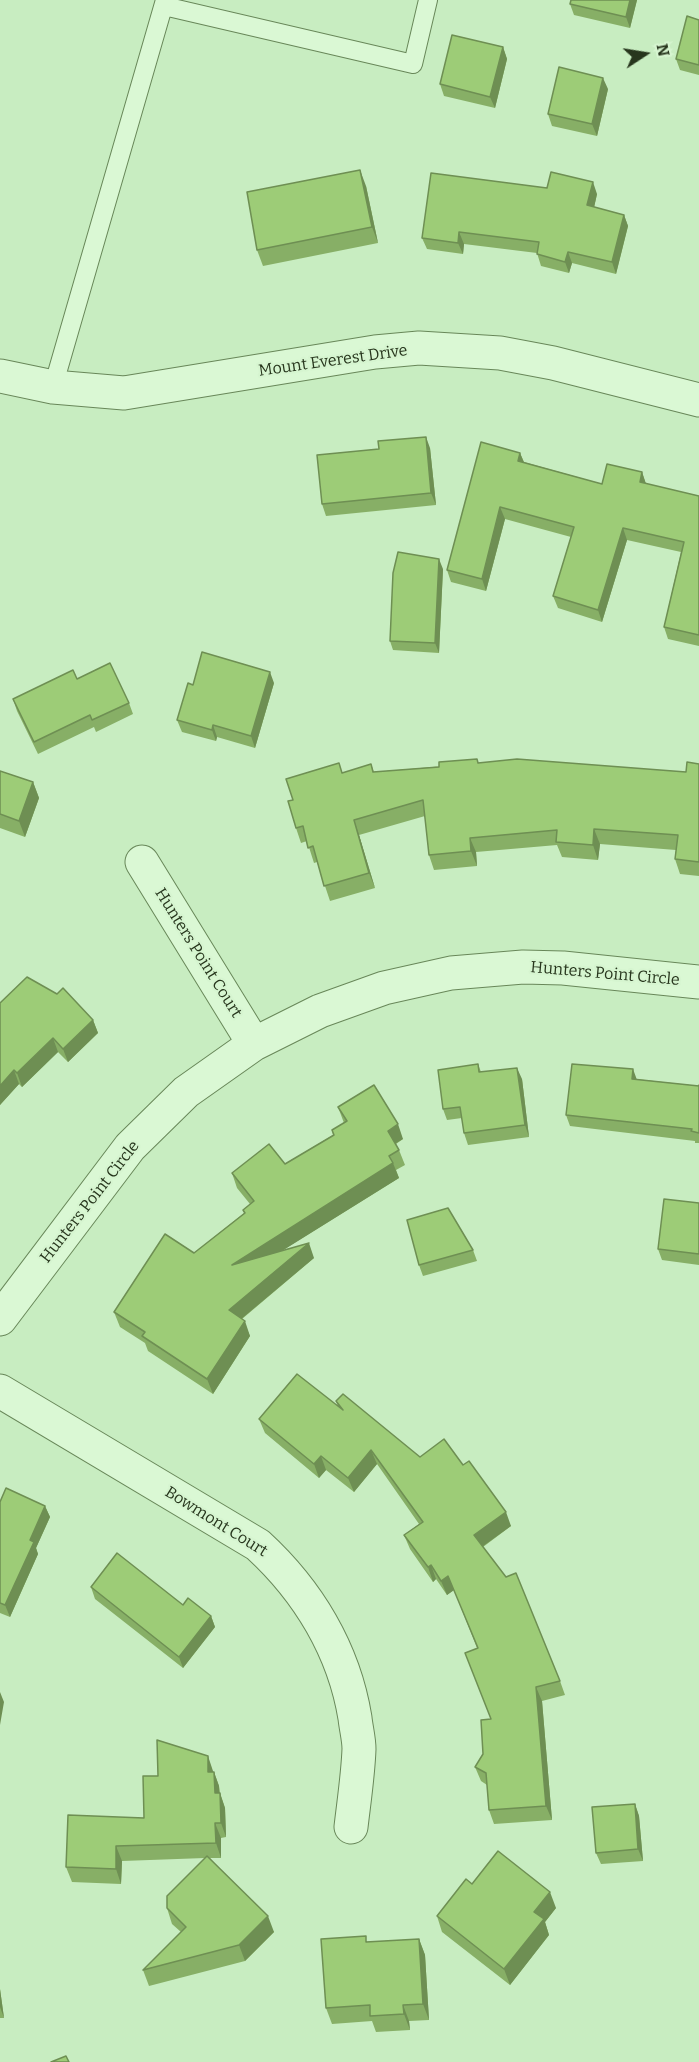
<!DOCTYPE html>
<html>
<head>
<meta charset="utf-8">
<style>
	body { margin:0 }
	#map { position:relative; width:699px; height:2062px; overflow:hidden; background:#c8edc1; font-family:Bitter,serif }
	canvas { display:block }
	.north { position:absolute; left:615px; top:24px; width:60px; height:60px; -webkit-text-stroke:4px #d6f5d0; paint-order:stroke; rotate:78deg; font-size:16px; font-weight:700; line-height:24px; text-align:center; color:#27361d }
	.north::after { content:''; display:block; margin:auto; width:21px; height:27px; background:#27361d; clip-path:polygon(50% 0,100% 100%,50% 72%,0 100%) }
</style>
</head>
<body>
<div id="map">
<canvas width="699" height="2062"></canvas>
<div class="north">N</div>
</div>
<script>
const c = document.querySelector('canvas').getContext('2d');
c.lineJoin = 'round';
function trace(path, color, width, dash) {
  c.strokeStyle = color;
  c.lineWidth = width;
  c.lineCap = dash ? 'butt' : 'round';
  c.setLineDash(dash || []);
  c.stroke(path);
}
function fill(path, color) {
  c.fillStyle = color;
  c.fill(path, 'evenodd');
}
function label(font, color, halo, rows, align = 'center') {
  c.font = font + ' Bitter,serif';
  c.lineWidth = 4.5;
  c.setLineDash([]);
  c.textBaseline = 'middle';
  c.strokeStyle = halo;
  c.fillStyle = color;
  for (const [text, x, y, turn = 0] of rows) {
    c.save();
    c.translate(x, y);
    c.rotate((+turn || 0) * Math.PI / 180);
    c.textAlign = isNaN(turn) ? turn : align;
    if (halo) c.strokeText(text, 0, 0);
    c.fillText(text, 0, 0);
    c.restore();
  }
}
const service = new Path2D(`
	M164,6L413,64L428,0
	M53,387L165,0`);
const minor = new Path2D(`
	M0,376L53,387L124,393L375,352L419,348L500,353L553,363L699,400
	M142,862L254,1044
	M0,1319L130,1147L186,1092L254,1044L320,1011L384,988L451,973L523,967L563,968L699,982
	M0,1391L258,1545C308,1591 344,1650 355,1718C356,1728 359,1739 359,1749C358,1775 354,1801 351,1827`);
trace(service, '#688759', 20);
trace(minor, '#688759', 35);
trace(service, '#daf8d4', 18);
trace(minor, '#daf8d4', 33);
fill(new Path2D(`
	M637,0L630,28L574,15L570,4Z
	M699,20V75L680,70L676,59Z
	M503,47L507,59L495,108L444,96L440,84Z
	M608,89L597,136L552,126L548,114Z
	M366,186L378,243L263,266L257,250Z
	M547,188L597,194L594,207L624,215L628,226L616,274L572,263L569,273L541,266L537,253L464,244L463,254L427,249L422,238Z
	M430,448L436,505L326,516L322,504Z
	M520,453L524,462L602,484L642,472L646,484L699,496V646L668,639L664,627L681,552L627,540L602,622L558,608L553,596L571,537L505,519L486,591L451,582L447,570Z
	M443,569L439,653L393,650L390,641Z
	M77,679L129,703L133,714L96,732L94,727L38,754L17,711L13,699Z
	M274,683L255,748L217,737L216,741L182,732L177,720Z
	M479,763L686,772L699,764V876L680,874L675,859L676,850L600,844L598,860L562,857L557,845L476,852L477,866L434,870L429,855L425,816L359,835L375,888L330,901L317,862L314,863L307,841L301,843L296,828L293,800L343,773L371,764L374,772Z
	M0,771L33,782L39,798L25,837L0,828Z
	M0,1003L93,1020L98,1033L68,1062L58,1052L22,1087L19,1084L0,1105Z
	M478,1064L481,1072L522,1079L529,1137L468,1145L464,1133L462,1118L447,1120L443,1109Z
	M636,1079L699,1086V1085V1143H695V1141L570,1126L566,1115Z
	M338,1107L403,1139L396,1144L399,1150L405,1165L396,1170L399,1178L283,1250L314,1258L242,1319L250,1336L213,1394L148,1351L145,1343L120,1327L114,1312L194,1253L244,1213L243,1210L250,1204L237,1188L232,1173L285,1164L333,1135L332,1130L344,1123Z
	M699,1203V1265L662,1260L658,1249Z
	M473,1250L477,1261L423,1276L419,1265Z
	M336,1401L420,1457L463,1465L511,1526L483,1547L560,1681L565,1695L542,1701L552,1820L494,1824L489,1810L487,1785L481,1781L475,1767L483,1754L491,1719L477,1648L454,1590L447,1595L436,1579L433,1582L410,1549L404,1535L419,1524L377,1464L354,1492L326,1470L319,1478L265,1433L259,1419L338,1407Z
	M0,1502L45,1506L50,1517L36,1548L38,1554L10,1617L0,1613Z
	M91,1587L183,1605L211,1616L215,1627L183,1668L95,1599Z
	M214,1772L219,1786L220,1793L225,1808L226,1837L221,1838V1858H210L274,1932L245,1961L149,1986L143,1970L181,1932L172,1924L167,1908L205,1858L122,1861L121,1884L72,1882L66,1867L144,1818L158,1776Z
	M635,1804L639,1816L643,1861L601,1864L596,1853Z
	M472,1884L556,1908L545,1922L549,1935L510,1985L442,1932L437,1916Z
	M419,1939L425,1955L429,2020L409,2021L410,2030L376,2032L372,2021L332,2024L326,2008L368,1942Z
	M0,1989L4,2018H0Z`), '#87af66');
fill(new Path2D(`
	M630,0H637L630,28L626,17Z
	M503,47L507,59L495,108L490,97Z
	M603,78L608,89L597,136L592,124Z
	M360,170L366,186L378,243L372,227Z
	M593,182L597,194L592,217L587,205Z
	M624,215L628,226L616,274L612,262Z
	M459,232L464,244L463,254L458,243Z
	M568,252L572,263L569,273L565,262Z
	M426,437L430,448L436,505L431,493Z
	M520,453L525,465L518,461Z
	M642,472L646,484L640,482Z
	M500,507L505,519L486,591L482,579Z
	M623,528L627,540L602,622L598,610Z
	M439,559L443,569L439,653L435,643Z
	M270,672L274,683L255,748L251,736Z
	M213,725L217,737L216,741L212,730Z
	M33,782L39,798L25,837L19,821Z
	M354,820L359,835L375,888L369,873Z
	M594,829L600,844L598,860L593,845Z
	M470,838L476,852L477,866L471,851Z
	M93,1020L98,1033L68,1062L63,1049Z
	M53,1038L58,1052L22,1087L17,1073Z
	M517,1068L522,1079L529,1137L525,1125Z
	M633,1069L637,1080L632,1079Z
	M14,1070L19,1084L0,1105V1086Z
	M398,1124L403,1139L393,1145L388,1131Z
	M393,1163L399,1178L237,1279L232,1265Z
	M309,1243L314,1258L234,1325L229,1310Z
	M245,1321L250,1336L213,1394L207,1379Z
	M371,1450L377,1464L354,1492L348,1478Z
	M321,1456L326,1470L319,1478L314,1464Z
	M45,1506L50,1517L36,1548L38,1554L10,1617L5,1605L30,1540Z
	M506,1512L511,1526L479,1549L474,1535Z
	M431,1565L436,1579L433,1582L428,1567Z
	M448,1576L454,1590L447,1595L441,1581Z
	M211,1616L215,1627L183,1668L179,1657Z
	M536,1687L542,1701L552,1820L546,1806Z
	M0,1692L4,1702L0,1725Z
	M208,1756L213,1771L214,1786L208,1772Z
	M214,1772L219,1786L220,1808L215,1793Z
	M220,1793L225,1808L226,1837L221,1823Z
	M635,1804L639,1816L643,1861L638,1849Z
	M215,1823L221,1838V1858L216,1843Z
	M116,1846L122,1861L121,1884L116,1869Z
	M550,1892L556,1908L545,1922L549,1935L510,1985L504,1969L534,1912Z
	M268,1916L274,1932L245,1961L239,1945Z
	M419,1939L425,1955L429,2020L423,2004Z
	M0,1989L4,2018L0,2007Z
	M403,2005L409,2021L410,2030L404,2014Z`), '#6e8f53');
const building = new Path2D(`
	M571,0H630L626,17L570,4Z
	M687,16L699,20V65L676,59Z
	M452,35L503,47L490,97L440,84Z
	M559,67L603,78L592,124L548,114Z
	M360,170L372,227L257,250L247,192Z
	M551,172L593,182L587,205L624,215L612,262L568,252L565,262L537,254L539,242L459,232L458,243L422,238L431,173L547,188Z
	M426,437L431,493L322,504L317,455L379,449L378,441Z
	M481,442L520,453L518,461L602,484L607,464L642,472L640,482L699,496V635L664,627L684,542L623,528L598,610L553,596L574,527L500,507L482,579L447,570Z
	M398,552L439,559L435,643L390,641L393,573Z
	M202,652L270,672L251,736L213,725L212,730L177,720L188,683L193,685Z
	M110,663L129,703L92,720L90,715L34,742L13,699L73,670L77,679Z
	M477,759L478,763L517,759L686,772L687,762L699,764V862L675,859L678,835L594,829L593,845L556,842L557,830L470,838L471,851L429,855L423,800L354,820L369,873L324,886L313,846L308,848L303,826L296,828L288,801L293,800L286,779L339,763L342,773L371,764L373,772L439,767V762Z
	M0,771L33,782L19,821L0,814Z
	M27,977L57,994L63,988L93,1020L63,1049L53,1038L17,1073L14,1070L0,1086V1003Z
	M478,1064L479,1072L517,1068L525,1125L464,1133L460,1107L443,1109L438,1070Z
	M572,1064L633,1069L632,1079L699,1086V1085V1133L691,1131L692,1129L566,1115Z
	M374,1085L398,1124L388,1131L399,1150L389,1156L393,1163L232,1265L309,1243L229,1310L245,1321L207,1379L142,1336L145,1332L114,1312L165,1234L194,1253L245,1213L243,1210L254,1201L232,1173L269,1144L285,1164L334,1135L332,1130L347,1121L338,1107Z
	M664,1199L699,1203V1254L658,1249Z
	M448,1208L473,1250L419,1265L407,1220Z
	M297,1374L343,1410L336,1401L343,1394L420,1457L444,1439L463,1465L469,1461L506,1512L474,1535L506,1577L516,1573L560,1681L536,1687L546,1806L489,1810L486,1773L475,1767L483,1754L481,1720L491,1719L465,1653L478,1648L448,1576L441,1581L431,1565L428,1567L404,1535L423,1522L371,1450L348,1478L321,1456L314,1464L259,1419Z
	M6,1488L45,1506L30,1540L34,1542L5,1605L0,1603V1502Z
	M117,1553L183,1605L188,1598L211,1616L179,1657L91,1587Z
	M157,1740L208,1756V1772H214L215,1793H220L221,1823H215L216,1843L116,1846V1869L66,1867L68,1815L144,1818L143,1776H158Z
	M635,1804L638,1849L596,1853L592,1807Z
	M498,1851L550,1892L534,1912L544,1919L504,1969L437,1916L466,1879L472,1884Z
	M207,1856L268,1916L239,1945L143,1970L186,1927L167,1908V1896Z
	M366,1936V1942L419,1939L423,2004L403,2005L404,2014L370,2016V2005L326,2008L321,1939Z
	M66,2056L69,2062H51Z`);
fill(building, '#9dcc77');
trace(building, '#6e8f53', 1.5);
label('16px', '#27361d', '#d6f5d0', [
	["Mount Everest Drive",333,361,-8],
	["Hunters Point Court",198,953,58],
	["Hunters Point Circle",605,974,5],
	["Hunters Point Circle",90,1202,-52],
	["Bowmont Court",216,1522,32]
]);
</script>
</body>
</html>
